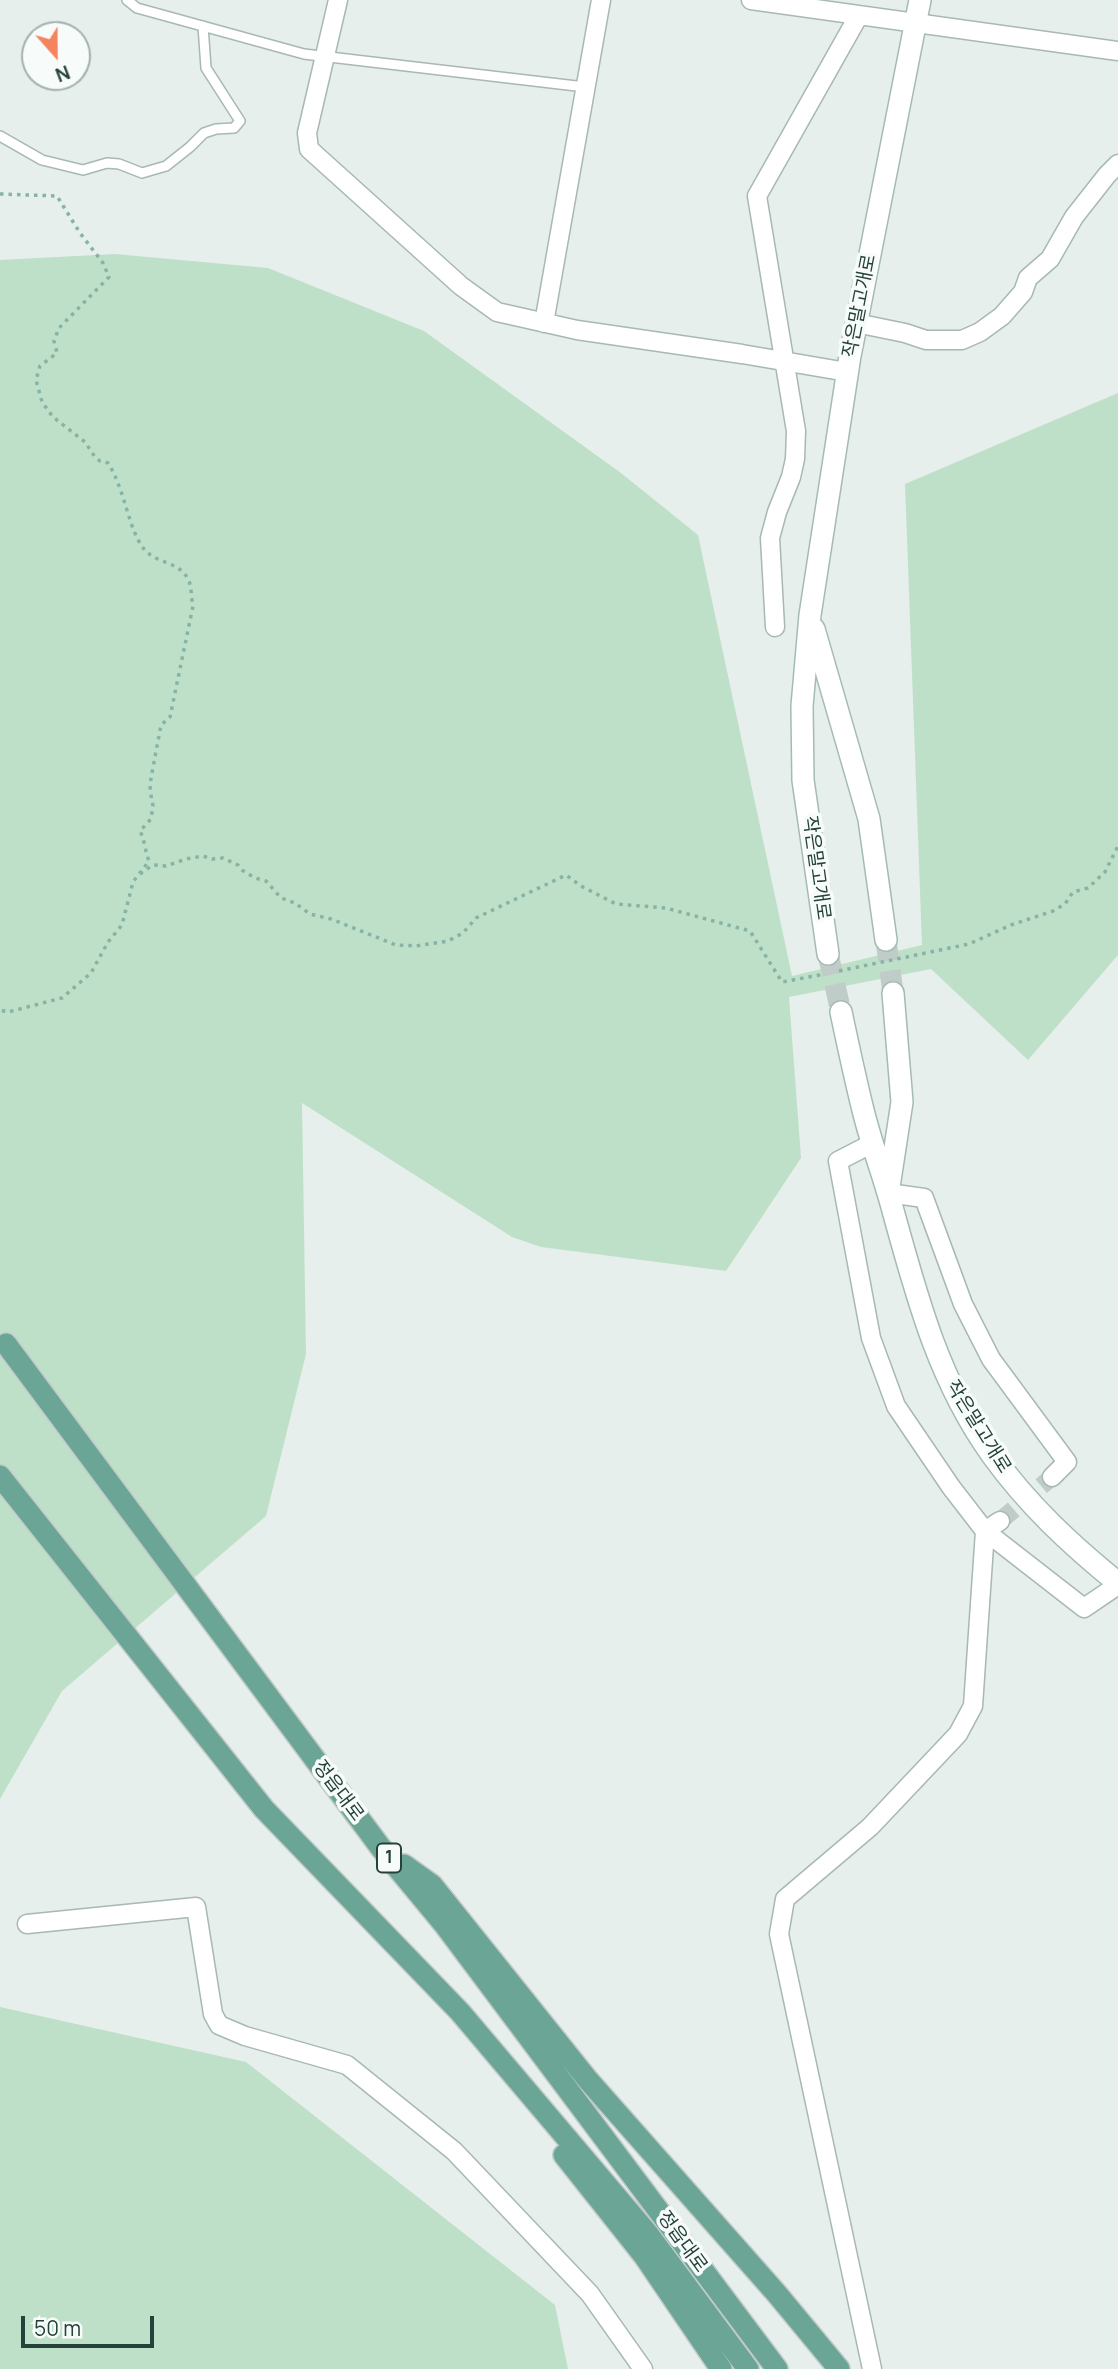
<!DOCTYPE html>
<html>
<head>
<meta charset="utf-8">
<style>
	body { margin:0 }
	#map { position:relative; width:1118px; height:2369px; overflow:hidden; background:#e6efeb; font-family:Manrope,sans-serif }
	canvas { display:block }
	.north { position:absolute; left:21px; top:21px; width:70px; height:70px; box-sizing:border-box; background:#f7fbf9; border:2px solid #a3b1ad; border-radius:50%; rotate:159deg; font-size:19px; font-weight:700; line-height:28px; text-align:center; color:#24423a }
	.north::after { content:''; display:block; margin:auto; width:24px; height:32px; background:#f4845f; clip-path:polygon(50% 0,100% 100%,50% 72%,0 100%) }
	.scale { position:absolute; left:21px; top:2316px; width:133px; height:32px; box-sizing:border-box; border:4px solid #24423a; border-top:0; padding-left:9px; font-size:21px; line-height:24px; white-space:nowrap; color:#24423a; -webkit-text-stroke:5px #f7fbf9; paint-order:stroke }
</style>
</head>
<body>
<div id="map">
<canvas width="1118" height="2369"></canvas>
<div class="north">N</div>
<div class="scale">50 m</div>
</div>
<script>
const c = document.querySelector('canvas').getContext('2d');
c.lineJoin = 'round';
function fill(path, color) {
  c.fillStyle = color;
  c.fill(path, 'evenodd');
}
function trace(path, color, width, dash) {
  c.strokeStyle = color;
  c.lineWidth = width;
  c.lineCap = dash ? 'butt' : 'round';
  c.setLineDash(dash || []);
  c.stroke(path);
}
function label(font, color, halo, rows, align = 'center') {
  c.font = font + ' Manrope,"Noto Sans KR",sans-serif';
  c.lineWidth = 7;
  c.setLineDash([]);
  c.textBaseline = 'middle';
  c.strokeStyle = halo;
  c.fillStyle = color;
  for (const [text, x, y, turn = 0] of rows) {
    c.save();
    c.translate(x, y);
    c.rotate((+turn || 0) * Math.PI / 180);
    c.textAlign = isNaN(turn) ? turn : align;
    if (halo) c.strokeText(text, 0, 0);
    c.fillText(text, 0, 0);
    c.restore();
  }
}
fill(new Path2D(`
	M115,254L268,268L424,331L621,473L698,535L792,976L922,945L905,484L1118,393V955L1028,1060L931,969L789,997L801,1158L726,1271L541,1247L512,1237L302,1103L306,1354L266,1516L62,1691L0,1799V260Z
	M0,2007L246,2062L555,2305L568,2369H0Z`), '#bfe0c8');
trace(new Path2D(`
	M1000,1521L1052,1477`), '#bfccc8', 18, [18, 9]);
trace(new Path2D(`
	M886,940L893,993
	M828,954L841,1012`), '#bfccc8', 21, [21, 10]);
const lane = new Path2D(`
	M127,0L137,8L304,54L585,87
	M0,136L42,160L83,170L107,163L119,164L142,173L166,166L190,147L204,133L216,129L234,128L240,121L206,68L203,26`);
const street = new Path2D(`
	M338,0L307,133L309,149L461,286L497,312L577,330L742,354L847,372
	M751,0L1118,51
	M544,323L601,0
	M856,323L905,333L926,340H962L980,332L1002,316L1023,292L1028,278L1050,259L1074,217L1107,175L1118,164
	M775,627L770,538L777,512L791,477L795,459L796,431L757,196L859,15
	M873,1143L838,1161L871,1338L896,1406L951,1487L985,1531L1084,1608L1118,1585
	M888,1193L924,1198L963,1304L991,1359L1067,1462L1052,1477
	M27,1924L196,1907L213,2014L219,2025L245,2036L347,2065L454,2151L590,2294L643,2369
	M872,2369L779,1934L785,1899L870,1827L958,1734L973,1706L985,1531L1000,1521`);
const secondary = new Path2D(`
	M814,629L869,819L886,940
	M828,954L803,780L802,706L810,615L850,356L920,0
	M841,1012C848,1045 855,1078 863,1110C871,1143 883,1174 892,1207C916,1294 938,1380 992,1455C1028,1505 1071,1545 1118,1583
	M889,1187L902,1102L893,993`);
const primary = new Path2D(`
	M6,1344L381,1848L444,1924L777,2369
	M0,1476L264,1809L460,2012L648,2234L748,2369
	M404,1865L432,1885L588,2080L777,2294L839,2369
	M564,2155L645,2257L721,2369`);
trace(lane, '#a8b8b2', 12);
trace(street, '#a8b8b2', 21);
trace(secondary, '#a4bbb3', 24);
trace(primary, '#c2cac8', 24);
trace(new Path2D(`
	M0,194L57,196L80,233L103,263L109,277L59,328L54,341L57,353L40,366L36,380L42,402L53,417L85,442L95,457L100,461L108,463C125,489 128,529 144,549C156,564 179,561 188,579C192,586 191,598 193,606L170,717L161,725L151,778L150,790L153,806L151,819L140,831C145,841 145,851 149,861L133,882L122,925L108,942L91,973L62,998L8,1012L0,1010
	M140,874L153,865L166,866L186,859L203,856L212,859L223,858L238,865L242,870L255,878L266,881L281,898L295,903L310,914L331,919L396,945L416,946L448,941L463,933L476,918L566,875L581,886L616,904L666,908L750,931L782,982L825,974
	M839,971L969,944L1011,925L1053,911L1065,904L1073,892L1088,888L1105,872L1118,846`), '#86b3a5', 3.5, [3.5, 5]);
trace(lane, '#fff', 9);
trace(street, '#fff', 18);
trace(secondary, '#fff', 21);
trace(primary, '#6aa596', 21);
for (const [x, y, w] of [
	[389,1858,24]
]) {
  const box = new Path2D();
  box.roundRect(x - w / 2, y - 14.5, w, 29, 5);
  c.fillStyle = '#f7fbf9';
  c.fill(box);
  trace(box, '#24423a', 2);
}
label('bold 18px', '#24423a', null, [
	["1",389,1858]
]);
label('19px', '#24423a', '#f7fbf9', [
	["작은말고개로",860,306,-79],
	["작은말고개로",816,868,82],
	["작은말고개로",978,1427,58],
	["정읍대로",338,1791,53],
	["정읍대로",682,2242,54]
]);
</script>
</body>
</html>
